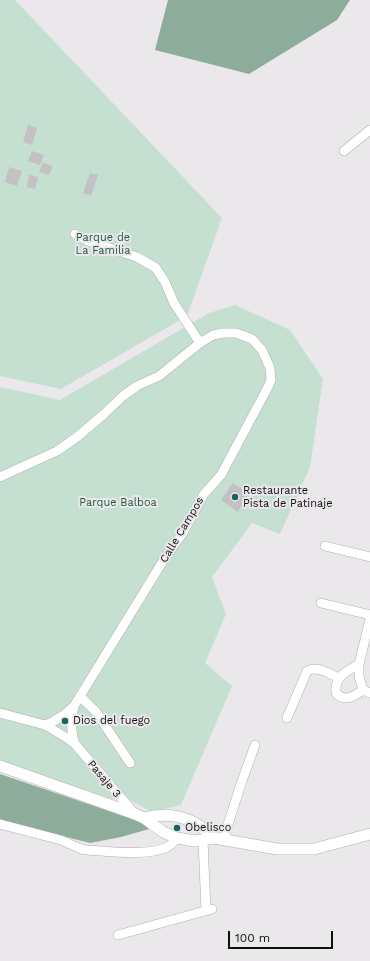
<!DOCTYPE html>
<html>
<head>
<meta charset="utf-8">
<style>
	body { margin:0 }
	#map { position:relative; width:370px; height:961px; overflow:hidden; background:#ebe8eb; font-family:"Work Sans",sans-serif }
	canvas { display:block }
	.scale { position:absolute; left:228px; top:931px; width:105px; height:18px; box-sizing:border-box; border:2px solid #100f10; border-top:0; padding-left:5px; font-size:12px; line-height:14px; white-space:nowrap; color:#100f10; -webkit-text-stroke:3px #ebe8eb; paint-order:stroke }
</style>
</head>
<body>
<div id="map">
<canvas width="370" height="961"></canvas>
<div class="scale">100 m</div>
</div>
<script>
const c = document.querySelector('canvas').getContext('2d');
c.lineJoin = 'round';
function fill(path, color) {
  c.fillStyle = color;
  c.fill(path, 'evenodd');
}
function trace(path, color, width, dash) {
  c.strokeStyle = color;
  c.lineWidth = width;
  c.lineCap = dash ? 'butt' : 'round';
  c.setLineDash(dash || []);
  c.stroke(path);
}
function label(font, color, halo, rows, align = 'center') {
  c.font = font + ' "Work Sans",sans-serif';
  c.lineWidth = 4;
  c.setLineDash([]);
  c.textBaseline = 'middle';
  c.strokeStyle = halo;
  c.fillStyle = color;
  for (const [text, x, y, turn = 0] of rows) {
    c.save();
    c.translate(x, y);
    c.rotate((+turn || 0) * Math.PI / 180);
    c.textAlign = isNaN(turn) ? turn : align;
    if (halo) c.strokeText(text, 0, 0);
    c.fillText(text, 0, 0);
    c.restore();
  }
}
fill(new Path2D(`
	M0,0H15L222,218L187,316L61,389L0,376Z
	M235,305L290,330L323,379L310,467L280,534L252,523L212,577L226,614L205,663L232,686L181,805L152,812L128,799H112L0,761V387L60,400L209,313Z`), '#c5dfd1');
fill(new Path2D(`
	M168,0H350L337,20L249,74L155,50Z
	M0,774L141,822L149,829L121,837L90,843L0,820Z`), '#8dac9c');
fill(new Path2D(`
	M28,125L37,128L32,145L23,142Z
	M32,151L44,155L40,165L28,161Z
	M43,163L53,166L49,175L39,172Z
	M9,167L22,171L17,186L5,182Z
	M90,173L98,175L91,196L83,193Z
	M29,175L38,177L35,189L27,187Z
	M233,483L248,493L238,512L221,500Z`), '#c3c1c3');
const minor = new Path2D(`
	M344,151L370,130
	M75,234L88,241L137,257L156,268L165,282L174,303L200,343
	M0,477L57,451L77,437L103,415L123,396L137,386L159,376L200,343L213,335L223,333H236L252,339L262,350L270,368L271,380L268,387L221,475L204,494L182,534L163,561L74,706C65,714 57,721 45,725
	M325,546L370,557
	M321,603L370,615
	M370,619L359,664V676L363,690L370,693
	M359,664C347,671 334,677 336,693C345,703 354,696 363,690
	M80,696L96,712L130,763
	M74,706C71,719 70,731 75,744
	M0,713L45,725L67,738L75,744L135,814
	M287,718L307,671C317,665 330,674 339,678
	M0,824L61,840L81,849L87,850C108,851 146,856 165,848C170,846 174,842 177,838
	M203,840L206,911
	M223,840L242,781L255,745
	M118,935L212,909`);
const major = new Path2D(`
	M0,766L135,814L144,818L163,832L177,838L195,841L214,838L277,849H314L370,834
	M144,818C171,811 195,818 214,838`);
trace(minor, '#b0aeb0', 10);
trace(major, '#b0aeb0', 12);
trace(minor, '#fff', 9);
trace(major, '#fff', 11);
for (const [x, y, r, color] of [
	[235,497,4,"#176562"],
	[65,721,4,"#176562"],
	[177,828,4,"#176562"]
]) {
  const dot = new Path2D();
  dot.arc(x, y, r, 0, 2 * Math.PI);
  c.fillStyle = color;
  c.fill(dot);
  trace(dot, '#ebe8eb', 1.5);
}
label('11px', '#225a42', '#ebe8eb', [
	["Parque de",103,238],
	["La Familia",103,251],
	["Parque Balboa",118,503]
]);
label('11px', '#100f10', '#ebe8eb', [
	["Restaurante",243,491],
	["Pista de Patinaje",243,504],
	["Dios del fuego",73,721],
	["Obelisco",185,828]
], 'left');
label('11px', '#100f10', '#ebe8eb', [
	["Calle Campos",182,530,-59],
	["Pasaje 3",104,779,50]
]);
</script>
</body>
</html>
